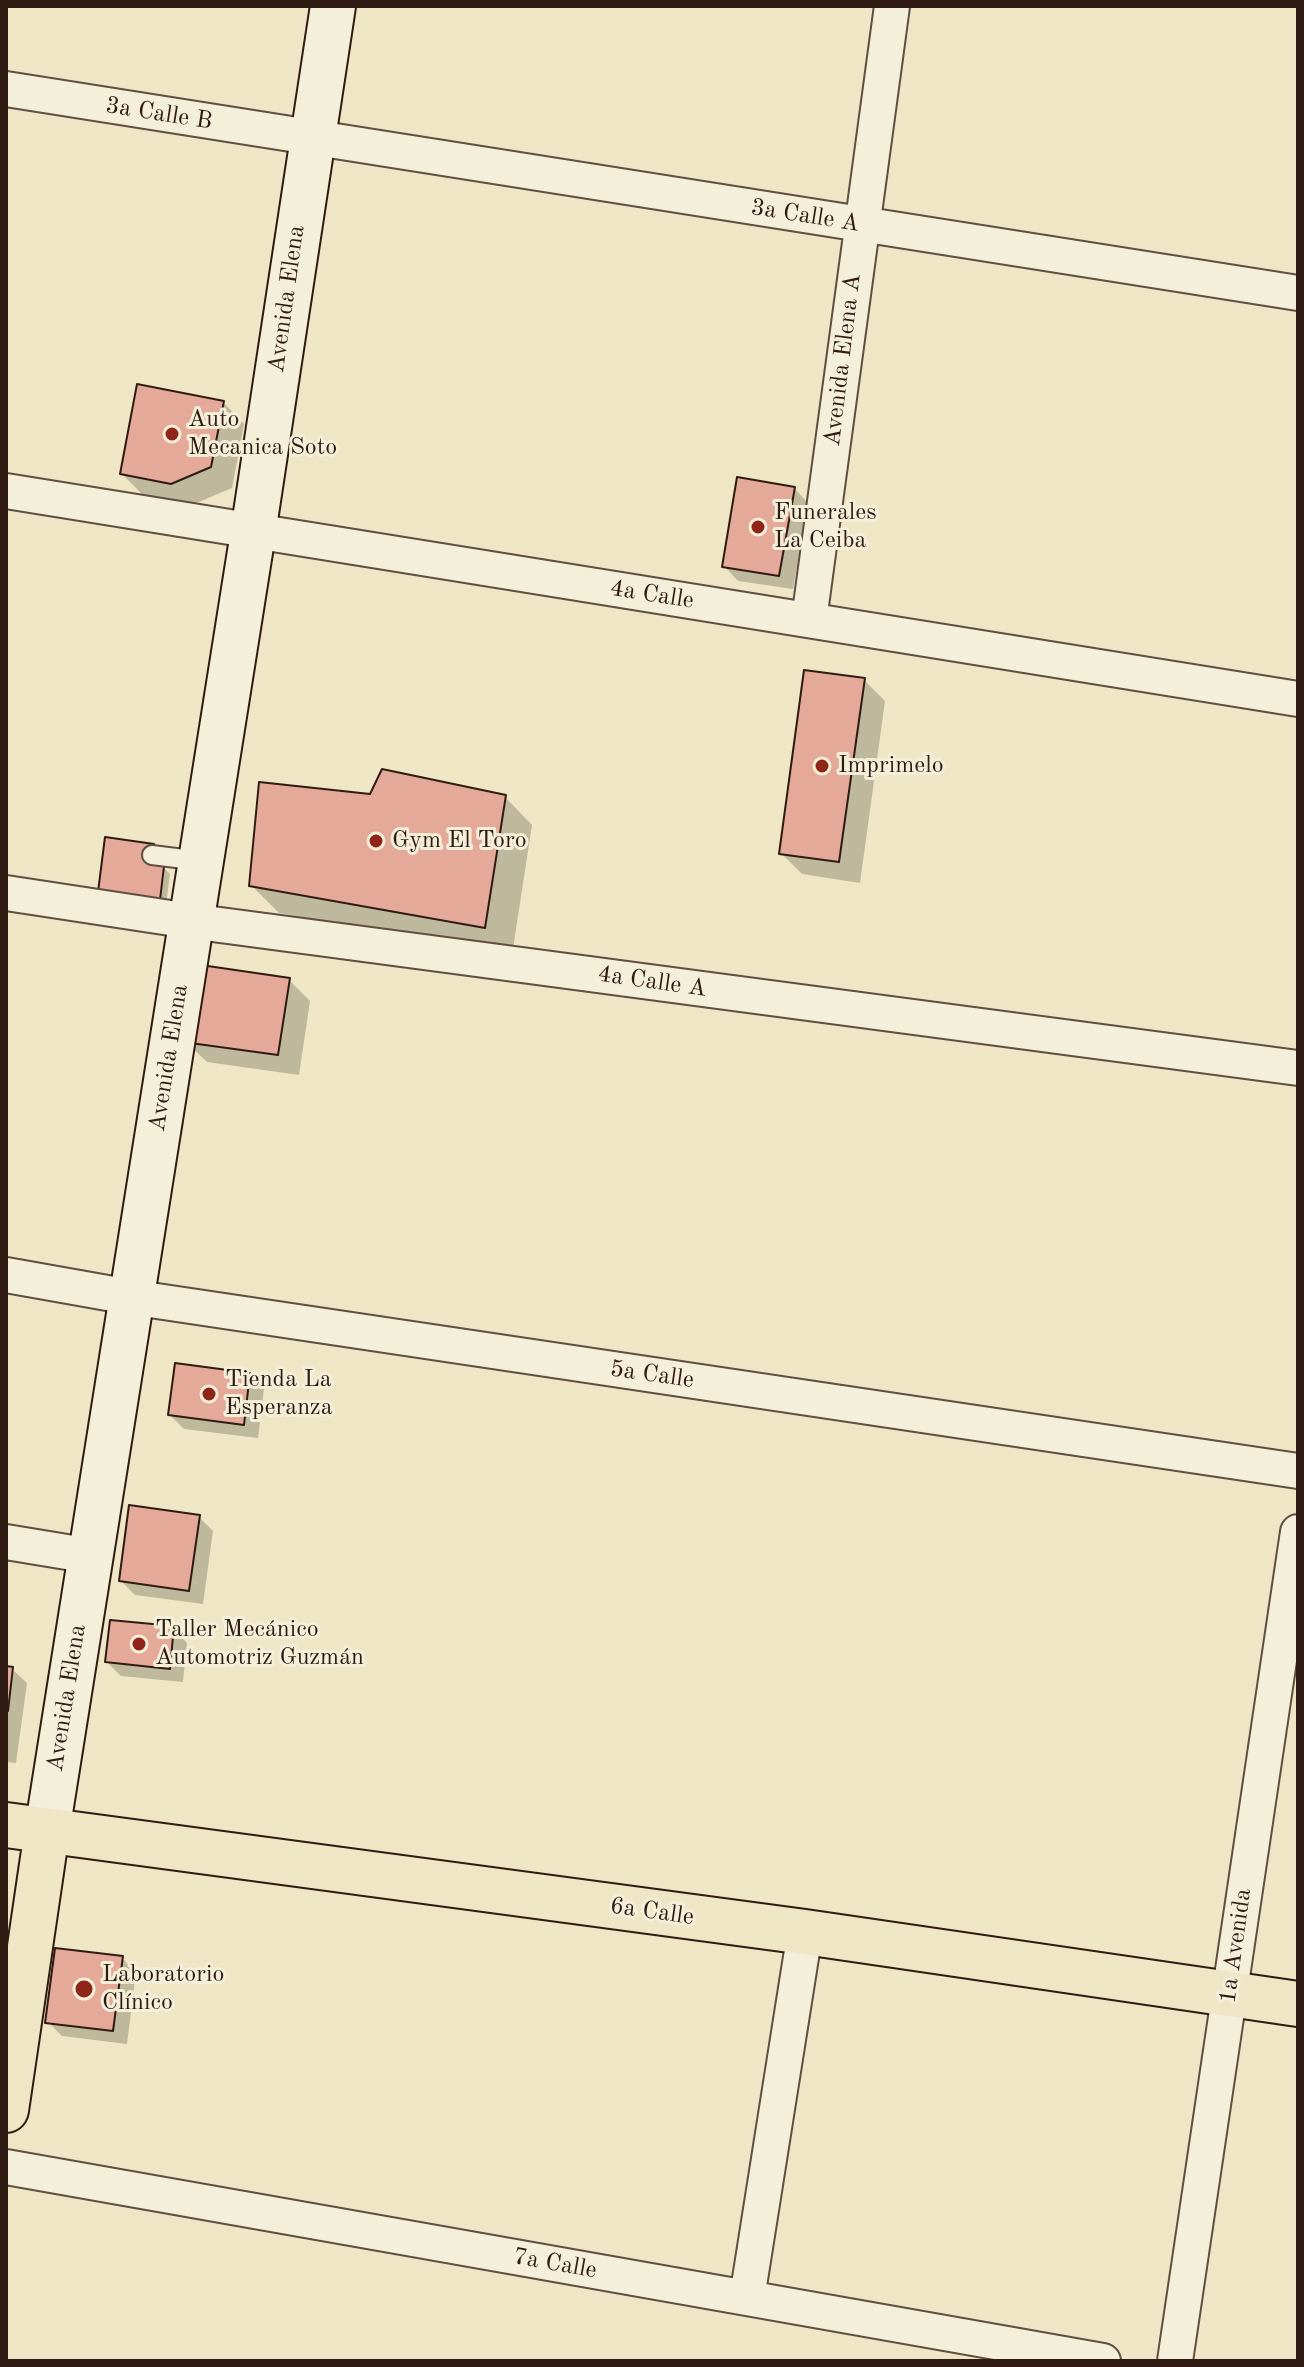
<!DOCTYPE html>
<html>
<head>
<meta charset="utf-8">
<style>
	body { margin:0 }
	#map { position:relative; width:1304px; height:2367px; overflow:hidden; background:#eee6c5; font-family:"Old Standard TT",serif }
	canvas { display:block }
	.frame { position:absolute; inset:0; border:8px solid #301b13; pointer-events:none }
</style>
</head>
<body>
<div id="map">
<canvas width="1304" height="2367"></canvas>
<div class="frame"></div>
</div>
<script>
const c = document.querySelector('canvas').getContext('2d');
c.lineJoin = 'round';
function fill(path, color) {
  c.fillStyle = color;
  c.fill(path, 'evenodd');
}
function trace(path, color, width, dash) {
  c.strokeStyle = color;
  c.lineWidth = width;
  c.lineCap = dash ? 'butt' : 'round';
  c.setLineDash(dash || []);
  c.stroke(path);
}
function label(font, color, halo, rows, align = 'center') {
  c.font = font + ' "Old Standard TT",serif';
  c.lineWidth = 6;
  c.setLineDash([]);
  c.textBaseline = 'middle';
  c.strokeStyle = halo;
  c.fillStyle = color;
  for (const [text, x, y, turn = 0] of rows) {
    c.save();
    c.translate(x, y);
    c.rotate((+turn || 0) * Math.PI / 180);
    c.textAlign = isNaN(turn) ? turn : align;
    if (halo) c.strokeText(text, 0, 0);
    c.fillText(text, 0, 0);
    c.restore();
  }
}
fill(new Path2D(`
	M223,402L244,424L232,488L194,504L143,495L122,474Z
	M794,488L808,503L793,589L738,581L724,566Z
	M864,680L885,701L860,883L802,874L781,853Z
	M372,796L505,797L532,825L512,955L279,913L251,885Z
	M153,845L160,852L157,867H163L170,874L166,905L100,891Z
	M289,980L310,1001L299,1075L207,1062L185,1041Z
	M249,1375L264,1389L258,1438L184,1429L170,1415Z
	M199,1517L213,1531L203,1604L135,1595L121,1581Z
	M173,1628L187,1643L183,1682L121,1676L107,1662Z
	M6,1668L12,1669L27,1683L16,1763L6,1762Z
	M122,1958L136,1972L127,2044L62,2036L48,2022Z`), '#0003');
const building = new Path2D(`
	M137,384L224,401L211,467L171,484L120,474Z
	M737,477L795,487L779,576L722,567Z
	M804,670L865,678L839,862L779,854Z
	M382,769L506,795L485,928L249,886L259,782L370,794Z
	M105,837L154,844L151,864L164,866L160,900L98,892Z
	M194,964L290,978L278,1055L183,1042Z
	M175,1363L250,1373L244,1425L168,1415Z
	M129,1505L200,1515L189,1591L119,1581Z
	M110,1620L174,1626L170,1669L105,1662Z
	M6,1666L13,1667L8,1711L6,1710Z
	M55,1948L123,1956L113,2031L45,2023Z`);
fill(building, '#e5a999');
trace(building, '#301b13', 2);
const lane = new Path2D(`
	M152,855L200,861`);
const street = new Path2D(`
	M6,89L1298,293
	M6,491L1298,699
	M809,620L892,6
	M6,893L190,921L1298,1068
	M6,1275L130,1297L1298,1471
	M6,1542L91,1556
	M6,2167L1103,2361
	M747,2298L805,1932
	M1175,2361L1298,1532`);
const secondary = new Path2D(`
	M47,1831L253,533L333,6`);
const primary = new Path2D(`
	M6,1825L805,1932L1298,2004
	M6,2110L47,1831`);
trace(lane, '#604e40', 22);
trace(street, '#604e40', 38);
trace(secondary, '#301b13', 48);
trace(primary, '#301b13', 48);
trace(lane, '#f4efd9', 18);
trace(street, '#f4efd9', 34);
trace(secondary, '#f4efd9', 44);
trace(primary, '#eee6c5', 44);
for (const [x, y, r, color] of [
	[172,434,8,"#8f2418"],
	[758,527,8,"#8f2418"],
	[822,766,8,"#8f2418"],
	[376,841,8,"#8f2418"],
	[209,1394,8,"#8f2418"],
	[139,1644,8,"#8f2418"],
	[84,1989,10,"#8f2418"]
]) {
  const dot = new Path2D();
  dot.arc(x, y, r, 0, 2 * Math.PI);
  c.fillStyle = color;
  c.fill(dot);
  trace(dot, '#f4efd9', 3);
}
label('24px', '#301b13', '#f4efd9', [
	["3a Calle B",159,114,9],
	["3a Calle A",805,216,9],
	["Avenida Elena",287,299,-82],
	["Avenida Elena A",843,360,-83],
	["4a Calle",652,595,9],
	["4a Calle A",652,982,8],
	["Avenida Elena",169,1058,-81],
	["5a Calle",652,1375,8],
	["Avenida Elena",67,1698,-81],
	["6a Calle",652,1912,8],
	["1a Avenida",1236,1946,-82],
	["7a Calle",555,2264,10]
]);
label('24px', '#301b13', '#f4efd9', [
	["Auto",188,420],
	["Mecanica Soto",188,448],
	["Funerales",774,513],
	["La Ceiba",774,541],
	["Imprimelo",838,766],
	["Gym El Toro",392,841],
	["Tienda La",225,1380],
	["Esperanza",225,1408],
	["Taller Mecánico",155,1630],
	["Automotriz Guzmán",155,1658],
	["Laboratorio",102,1975],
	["Clínico",102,2003]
], 'left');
</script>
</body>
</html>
